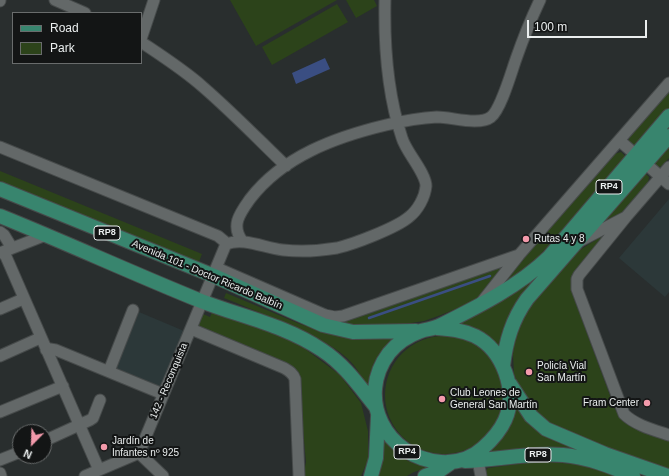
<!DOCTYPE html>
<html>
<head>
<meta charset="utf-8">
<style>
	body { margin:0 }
	#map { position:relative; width:669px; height:476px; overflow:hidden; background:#292e2e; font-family:Helvetica,sans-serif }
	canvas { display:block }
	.legend { position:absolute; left:12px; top:12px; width:130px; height:52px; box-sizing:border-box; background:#131515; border:1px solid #696c6c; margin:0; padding:5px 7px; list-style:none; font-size:12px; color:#eaeeee }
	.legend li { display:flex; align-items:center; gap:8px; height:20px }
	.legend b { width:20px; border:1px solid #696c6c }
	.north { position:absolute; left:12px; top:424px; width:40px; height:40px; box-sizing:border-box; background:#131515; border:1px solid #696c6c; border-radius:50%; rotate:203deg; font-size:11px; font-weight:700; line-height:16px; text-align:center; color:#eaeeee }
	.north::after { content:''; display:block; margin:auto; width:14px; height:18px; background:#f39aab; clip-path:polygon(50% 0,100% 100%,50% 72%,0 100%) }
	.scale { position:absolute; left:527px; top:20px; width:120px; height:18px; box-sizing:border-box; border:2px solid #eaeeee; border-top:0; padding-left:5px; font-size:12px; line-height:14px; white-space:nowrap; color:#eaeeee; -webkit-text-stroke:3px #131515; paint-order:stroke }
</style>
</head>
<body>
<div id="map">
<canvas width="669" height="476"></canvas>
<ul class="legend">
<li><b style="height:5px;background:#38856e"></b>Road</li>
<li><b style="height:11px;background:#2c431a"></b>Park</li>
</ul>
<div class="north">N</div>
<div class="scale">100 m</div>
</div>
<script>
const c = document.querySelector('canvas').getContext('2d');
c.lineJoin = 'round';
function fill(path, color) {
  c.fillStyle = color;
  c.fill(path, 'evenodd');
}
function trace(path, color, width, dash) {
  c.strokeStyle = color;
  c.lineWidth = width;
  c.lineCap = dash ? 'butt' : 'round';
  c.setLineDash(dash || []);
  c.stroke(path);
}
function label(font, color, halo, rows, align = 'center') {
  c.font = font + ' Helvetica,sans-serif';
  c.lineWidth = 4;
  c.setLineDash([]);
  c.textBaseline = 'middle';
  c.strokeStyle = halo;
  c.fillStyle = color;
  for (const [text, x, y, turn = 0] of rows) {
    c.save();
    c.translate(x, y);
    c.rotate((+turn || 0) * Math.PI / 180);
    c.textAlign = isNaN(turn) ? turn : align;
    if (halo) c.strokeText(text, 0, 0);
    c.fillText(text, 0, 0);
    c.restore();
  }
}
fill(new Path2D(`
	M669,199V292L665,297L619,258Z
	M139,312L184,331L161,387L116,368Z`), '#2c3839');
fill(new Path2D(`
	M230,0H337L256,46Z
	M346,0H374L377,6L356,18Z
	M337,4L348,22L272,65L262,47Z
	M669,89V108L640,142L631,146L628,143L630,135Z
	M669,144V158L662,166L657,168L654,166L655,160Z
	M621,152L625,156L623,163L529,267L497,289L614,154Z
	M0,171L202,254L198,264L0,183Z
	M646,174L649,177L648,183L620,215L598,226L640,176Z
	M607,233L574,295L575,301L615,409C626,429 650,434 669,441V472L542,423L518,385L514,374L513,354L517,328L531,303L575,253Z
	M551,260L538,280L501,351L455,323Z
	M502,266H504V268L475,301L441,315L424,321L392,326L349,327L337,321L351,319Z
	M226,293L300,324L319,330L401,336C378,350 371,362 368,388C362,378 357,367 347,358C329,342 306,333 283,323C264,314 244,306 224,298Z
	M213,310L286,338L304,348L340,375L361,403L368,431V460L361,476H303L306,462L298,376L280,362L198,326L203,314L210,317Z
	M385 395a59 59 0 1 1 118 0a59 59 0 1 1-118 0Z
	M515,399L529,422L653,476H644L615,464L483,454Z
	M383,438C397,456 409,466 434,466L414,472L407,476H376Z
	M540,461L583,465L618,476H484V473L488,468Z`), '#2c431a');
fill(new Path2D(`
	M325,58L330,69L296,84L292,73Z`), '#3a4e82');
trace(new Path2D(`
	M369,318L490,276`), '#3a4e82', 2.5);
const minor = new Path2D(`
	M55,0L85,13
	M0,1V0
	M141,39L154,0
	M141,42C162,56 184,70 203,87C232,112 259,140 286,166
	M620,141L669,184
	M0,147L218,236L224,241L226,244C244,237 264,248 283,250C301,252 319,251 337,248C354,244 396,228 409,217C418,210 425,197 426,186C426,173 406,152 402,138C387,93 384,46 385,0
	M626,217L579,275L577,279V289L624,414C635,425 654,430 669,435
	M0,232L4,235L12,248
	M243,242C230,226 240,213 250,199C283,156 336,137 386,125C403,121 420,118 437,117C452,117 479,126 491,117C501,109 511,73 516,59C523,39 531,19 540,0
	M578,242L626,217L669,167
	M4,252L99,470
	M0,253L46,235
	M217,268L325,315L335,317L343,316L519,255
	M481,303L519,255L669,83
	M0,309L23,299
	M191,329L284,368C289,371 293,373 295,379L299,476
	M46,350L50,349L56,350L163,394
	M0,356L40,338
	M109,371L133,310
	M0,412L63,386
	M44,441L90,420L93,418L100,400
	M139,453L163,476
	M0,460L20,452
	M478,461L481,476
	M0,473L1,476
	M85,476L139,453L226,244`);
const major = new Path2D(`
	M0,189L214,276L323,325L353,332L416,331
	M0,216C67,243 134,274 201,301C242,317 285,325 322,350C345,365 359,386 376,407
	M437,328C450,329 462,330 475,336C503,350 518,391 505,420C500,431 492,440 483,448C471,459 457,463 441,462C386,458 355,398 389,353C397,343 410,335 421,331C427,329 433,329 439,326C477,307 518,287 549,257L669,116
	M503,366C506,341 512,320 527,299L669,136
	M510,384L531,416L546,429L605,454L668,476
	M465,461C497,460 532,452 563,455C587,457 610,466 633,476
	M371,476L376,458L378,416
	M425,476L439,471L452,462`);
trace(minor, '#464a4a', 13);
trace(major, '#464a4a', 16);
trace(minor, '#636868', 11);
trace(major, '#38856e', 14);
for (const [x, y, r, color] of [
	[526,239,4,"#f39aab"],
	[529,372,4,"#f39aab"],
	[442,399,4,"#f39aab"],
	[647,403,4,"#f39aab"],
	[104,447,4,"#f39aab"]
]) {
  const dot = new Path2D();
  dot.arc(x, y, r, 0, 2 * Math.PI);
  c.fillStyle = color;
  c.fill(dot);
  trace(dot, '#131515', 1.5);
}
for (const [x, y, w] of [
	[609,187,26],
	[107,233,26],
	[407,452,26],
	[538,455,26]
]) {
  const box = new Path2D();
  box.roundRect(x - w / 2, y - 7, w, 14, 3);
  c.fillStyle = '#131515';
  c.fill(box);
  trace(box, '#eaeeee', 1);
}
label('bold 9px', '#eaeeee', null, [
	["RP4",609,187],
	["RP8",107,233],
	["RP4",407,452],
	["RP8",538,455]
]);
label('10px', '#eaeeee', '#131515', [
	["Rutas 4 y 8",534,239],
	["Policía Vial",537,366],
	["San Martín",537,378],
	["Club Leones de",450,393],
	["General San Martín",450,405],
	["Fram Center",639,403,"right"],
	["Jardín de",112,441],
	["Infantes nº 925",112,453]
], 'left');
label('10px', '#eaeeee', '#131515', [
	["Avenida 101 - Doctor Ricardo Balbín",207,275,23],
	["142 - Reconquista",169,381,-67]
]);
</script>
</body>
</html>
